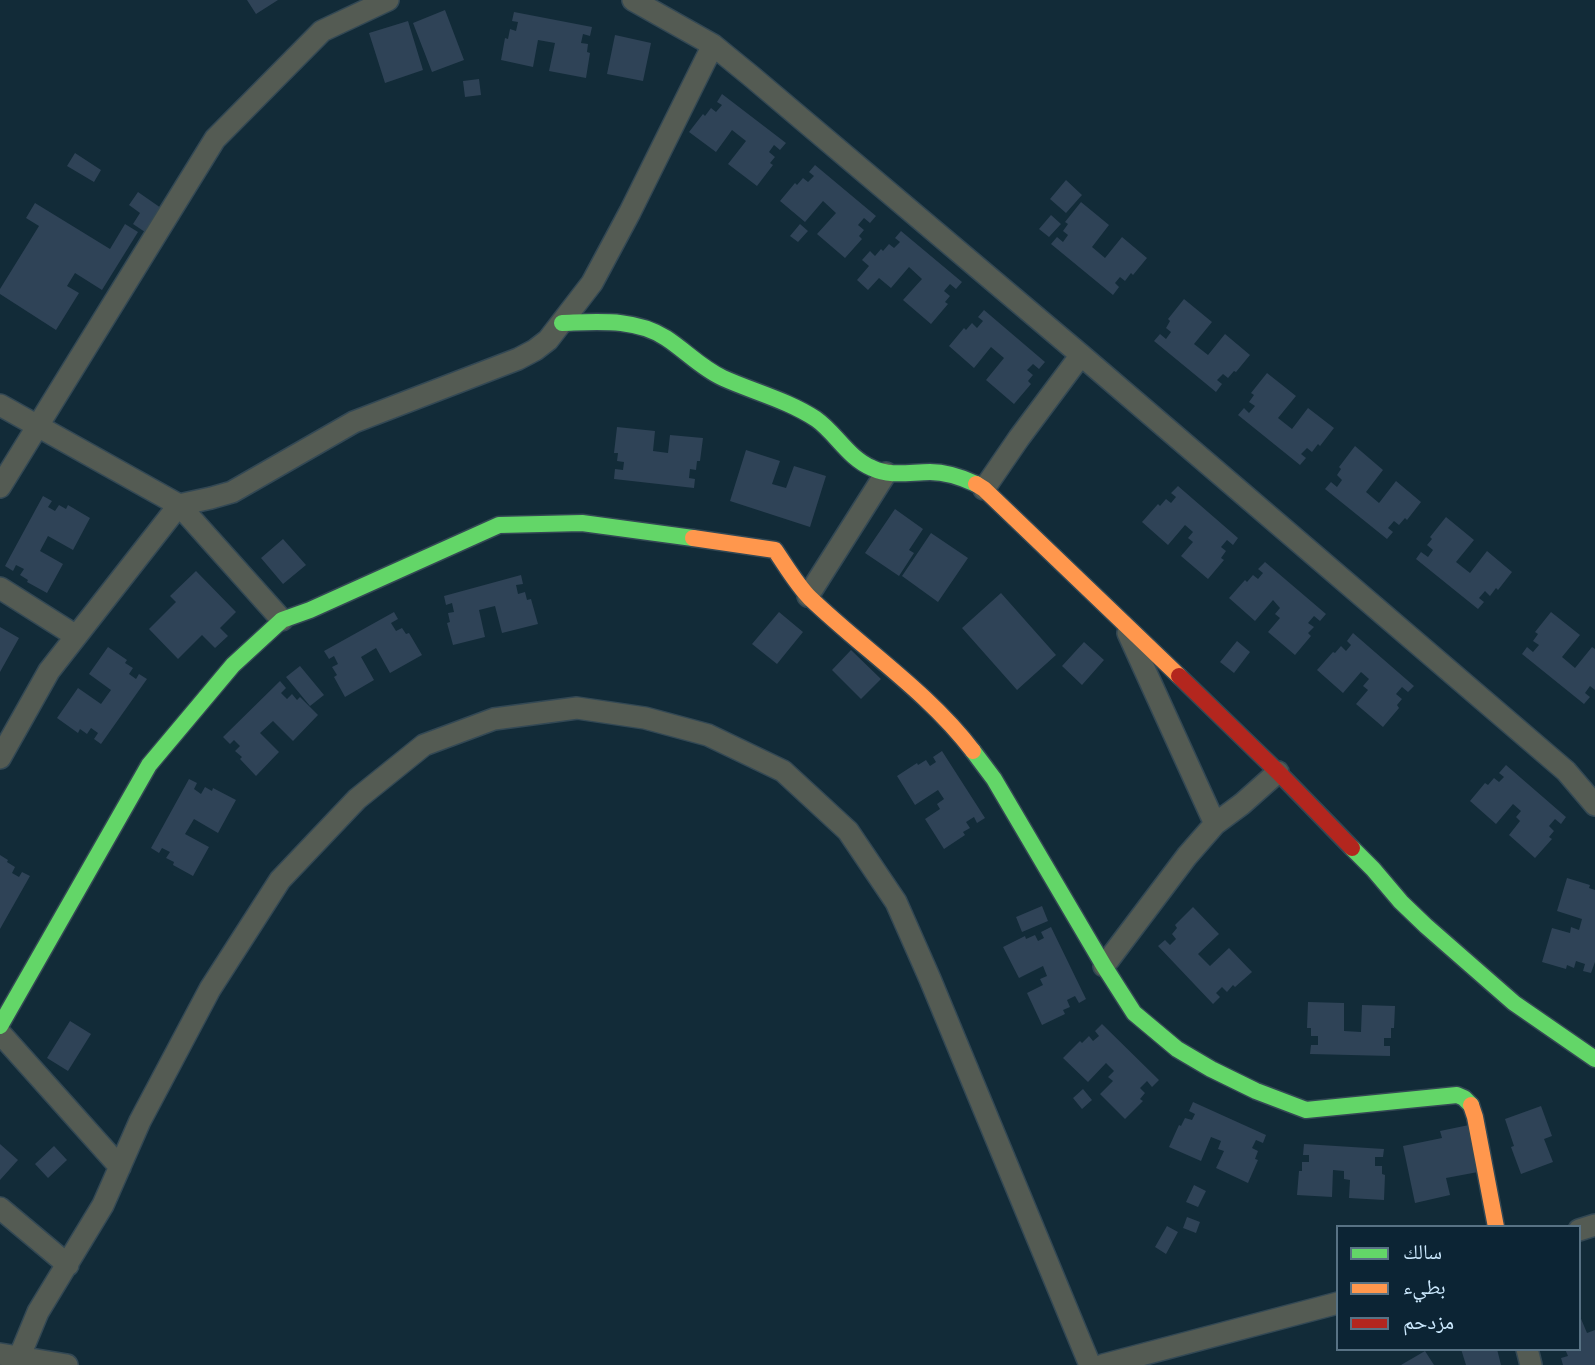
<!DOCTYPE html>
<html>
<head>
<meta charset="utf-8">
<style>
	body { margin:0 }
	#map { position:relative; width:1595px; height:1365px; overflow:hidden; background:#122b38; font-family:"Titillium Web","Noto Naskh Arabic",sans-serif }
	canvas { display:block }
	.legend { position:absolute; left:1336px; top:1225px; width:245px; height:126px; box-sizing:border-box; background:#0c2434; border:2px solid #587284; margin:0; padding:9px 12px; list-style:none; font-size:21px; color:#cbe8fd }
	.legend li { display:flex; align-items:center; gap:14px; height:35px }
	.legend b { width:35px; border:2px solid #587284 }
</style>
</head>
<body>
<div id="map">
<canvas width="1595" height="1365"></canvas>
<ul class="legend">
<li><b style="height:9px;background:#63d668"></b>سالك</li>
<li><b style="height:9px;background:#ff974d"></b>بطيء</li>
<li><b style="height:9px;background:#b3261e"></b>مزدحم</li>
</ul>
</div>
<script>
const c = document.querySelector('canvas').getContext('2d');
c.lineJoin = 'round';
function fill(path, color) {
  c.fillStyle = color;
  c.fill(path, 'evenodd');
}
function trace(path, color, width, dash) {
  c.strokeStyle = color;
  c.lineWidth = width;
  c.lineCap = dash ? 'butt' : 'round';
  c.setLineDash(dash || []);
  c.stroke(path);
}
fill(new Path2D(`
	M247,0H278L256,14Z
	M445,10L464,60L432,72L413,23Z
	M514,12L592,27L590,36L583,34L581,43L588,44L587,52L590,53L586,78L549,71L555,43L538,40L533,67L501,60L505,38L508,39L510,29L516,31L518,22L512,21Z
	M408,21L423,70L385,83L369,33Z
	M615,35L651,43L643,81L607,74Z
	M479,79L481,95L465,97L463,81Z
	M722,94L786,143L780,150L774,145L769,152L775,157L770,163L773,165L757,186L728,164L746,141L732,130L716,152L689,132L703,114L705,116L711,108L716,112L722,105L717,102Z
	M75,153L101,170L94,182L67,166Z
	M815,165L876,216L870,223L864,218L858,225L864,230L859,236L862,239L845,258L817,234L836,213L823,201L805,222L780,201L795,183L797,185L803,178L808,182L814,176L809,172Z
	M1066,180L1082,195L1066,213L1050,199Z
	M138,192L161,208L145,232L133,224L140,213L129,205Z
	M1081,202L1109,225L1092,247L1105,258L1122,237L1147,258L1133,275L1131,273L1125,281L1120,277L1115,283L1119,287L1113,295L1051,244L1057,237L1063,242L1068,235L1063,231L1068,224L1065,222Z
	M35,203L110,249L125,224L138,232L102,290L75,273L67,286L79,293L56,330L0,294V289L39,226L26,218Z
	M1051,215L1061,224L1049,237L1039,229Z
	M800,224L808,231L798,242L790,236Z
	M901,231L962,282L956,289L950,284L944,291L950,296L945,302L948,304L931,324L903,300L922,279L909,267L891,288L879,278L868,290L857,280L869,266L862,260L870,251L875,256L881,249L883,251L889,244L894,248L900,242L895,238Z
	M1184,299L1212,322L1194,344L1208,355L1225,334L1250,355L1236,372L1234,371L1228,378L1223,374L1217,380L1222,384L1216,392L1154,341L1160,334L1166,339L1171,332L1166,328L1170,321L1168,319Z
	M984,310L1045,362L1039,369L1033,364L1027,370L1033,375L1028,381L1031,384L1014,404L986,380L1004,358L991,347L974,368L949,346L964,328L966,330L972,323L977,328L983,321L978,317Z
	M1267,373L1296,396L1278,418L1292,429L1308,408L1334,428L1320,446L1318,444L1312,452L1307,448L1301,454L1306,458L1300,465L1238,415L1244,408L1249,413L1255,406L1249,402L1254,395L1251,393Z
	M617,427L655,431L653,451L668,453L670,435L703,438L700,461H697L696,470L690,469L689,478L695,479L694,488L614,479L615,469L623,470L624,462L617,461L618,453H614Z
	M1355,446L1383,470L1366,492L1379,503L1396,481L1421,502L1407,520L1405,518L1399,525L1394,521L1388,528L1393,532L1387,539L1325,489L1331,482L1337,487L1342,480L1337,475L1341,469L1339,467Z
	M746,450L780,461L772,484L786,488L794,466L826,476L810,527L730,501Z
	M1178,486L1238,538L1233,545L1227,540L1221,547L1226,551L1221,558L1224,560L1208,579L1181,556L1193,542L1188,538L1193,532L1185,525L1168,545L1142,522L1158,504L1160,506L1166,499L1171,503L1176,497L1171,493Z
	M43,496L52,501L48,507L55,511L59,505L66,509L68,505L90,518L73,550L48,536L40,551L63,564L47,593L27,582L28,580L20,575L24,569L16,565L13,571L5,566Z
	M895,509L923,529L909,550L914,553L899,576L865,553Z
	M1446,517L1474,540L1456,562L1470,573L1487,551L1512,572L1498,590L1496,588L1490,596L1485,591L1479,598L1484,602L1478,609L1416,559L1421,552L1428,557L1433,550L1427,545L1432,539L1430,537Z
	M931,533L968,558L938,602L902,576Z
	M283,539L306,565L283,584L261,558Z
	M1265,562L1326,614L1320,621L1314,616L1308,623L1314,627L1308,633L1311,636L1295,655L1268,632L1280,618L1275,614L1280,608L1273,600L1255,621L1229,598L1245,580L1247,582L1253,575L1258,579L1263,573L1258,569Z
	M196,571L236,612L220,628L228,636L215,648L202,635L178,659L149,629L176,602L170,596Z
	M521,575L523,584L516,585L518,594L525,592L527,600L531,599L538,624L502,633L495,606L479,610L485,637L453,645L447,623L450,622L448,613L454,612L452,603L446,605L444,596Z
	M1001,593L1056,655L1017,690L962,628Z
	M394,612L398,619L391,623L396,631L402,628L406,634L409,633L422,655L390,673L376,648L361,657L374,680L345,697L334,677L337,675L332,667L338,664L334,656L329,659L324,651Z
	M779,612L803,632L777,664L752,644Z
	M1551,612L1580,635L1562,657L1575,668L1592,647L1595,649V690L1590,686L1585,693L1590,697L1584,704L1522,654L1527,647L1533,652L1539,645L1533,641L1538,634L1535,632Z
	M0,627L19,638L0,672Z
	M1353,633L1414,686L1408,692L1402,687L1396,694L1402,699L1397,705L1399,708L1383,727L1356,704L1368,690L1363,686L1369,679L1361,672L1343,693L1317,670L1333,652L1335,653L1341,646L1346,651L1351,645L1347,641Z
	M1237,641L1250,652L1234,673L1220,662Z
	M1084,642L1104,660L1082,685L1062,666Z
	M108,647L127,660L125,663L133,668L129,674L136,679L139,674L147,679L101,744L94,739L98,733L91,728L87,734L80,729L78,733L57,718L78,688L101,704L111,690L89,674Z
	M851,650L881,679L861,699L832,670Z
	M300,666L324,695L310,706L286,677Z
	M280,681L286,688L281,693L287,699L292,694L297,700L300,697L318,715L293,741L273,721L260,733L279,752L256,776L240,759L242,757L235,751L240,746L234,740L230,744L223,737Z
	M942,751L985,818L977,823L974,817L966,822L970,828L963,832L965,835L944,849L925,819L940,809L937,804L944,799L938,790L915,805L897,776L917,763L918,765L926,760L930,766L936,762L933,757Z
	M1506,765L1566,817L1561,824L1555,819L1549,826L1554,831L1549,837L1552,839L1535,858L1509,835L1520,821L1516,817L1521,811L1513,804L1496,824L1470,801L1485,783L1488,785L1494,778L1499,782L1504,777L1499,773Z
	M189,779L197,783L194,789L201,794L205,787L212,791L213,788L236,800L218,833L194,819L185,834L209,847L193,876L173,865L174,862L166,858L170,852L162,848L159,853L151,848Z
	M0,855L8,860L7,862L15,867L12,873L19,877L22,872L30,876L0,929Z
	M1567,878L1590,885L1589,888L1595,890V962L1591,973L1583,971L1585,964L1576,961L1574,968L1567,965L1566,969L1542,962L1552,928L1570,933L1571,927L1579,930L1582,919L1557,911Z
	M1042,906L1048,921L1022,932L1016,917Z
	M1193,907L1219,934L1198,954L1210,966L1229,948L1252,972L1235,987L1233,985L1227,992L1222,987L1216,993L1220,997L1213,1004L1158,946L1165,940L1170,945L1176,939L1172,934L1177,928L1175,925Z
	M1051,927L1086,999L1079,1003L1075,996L1067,1000L1070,1007L1063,1010L1065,1014L1042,1025L1027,993L1043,985L1040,979L1047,976L1043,966L1019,978L1003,947L1025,936L1026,939L1035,935L1038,941L1044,938L1041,932Z
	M1308,1002L1344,1003V1031L1361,1032L1362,1005L1395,1006L1394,1028H1391V1038H1384V1046H1390V1056L1310,1054L1311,1045H1318V1036H1311V1028H1307Z
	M70,1021L91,1034L68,1071L47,1058Z
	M1102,1024L1159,1080L1152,1087L1147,1081L1140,1088L1145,1093L1140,1099L1143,1101L1125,1119L1100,1094L1113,1081L1108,1077L1114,1071L1106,1063L1088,1082L1063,1058L1080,1041L1082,1043L1089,1036L1093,1041L1099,1036L1095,1031Z
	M1083,1089L1092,1100L1082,1109L1073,1098Z
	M1193,1102L1266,1135L1263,1143L1256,1140L1252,1148L1258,1151L1255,1159L1258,1160L1248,1183L1216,1168L1224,1151L1218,1149L1221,1141L1211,1137L1201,1161L1169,1147L1179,1125L1181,1126L1185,1118L1192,1120L1195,1114L1189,1111Z
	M1541,1106L1552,1136L1544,1139L1553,1162L1521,1174L1511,1147L1514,1146L1505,1119Z
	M1469,1125L1478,1172L1446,1178L1450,1195L1415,1203L1403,1146L1442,1138L1440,1131Z
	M0,1144L18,1160L0,1180Z
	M1304,1144L1384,1149L1383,1157H1375V1166H1382V1174L1385,1175L1384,1200L1349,1198L1350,1180L1344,1179V1171L1333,1170L1332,1197L1297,1195L1299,1171H1302V1162H1309V1155H1303Z
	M54,1146L67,1160L48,1178L35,1164Z
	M1194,1185L1206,1191L1198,1207L1186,1202Z
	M1187,1217L1200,1222L1196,1233L1183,1228Z
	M1167,1226L1178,1232L1166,1254L1155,1247Z
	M1579,1314L1587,1333L1595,1330V1365H1563L1561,1358L1568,1356L1565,1349H1579Z
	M1461,1349H1497L1501,1365H1466Z
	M1425,1351L1434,1365H1401Z`), '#2f4357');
const street = new Path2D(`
	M633,0L713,45L751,76L1081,355L1566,771L1595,805
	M0,405L179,505L282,620
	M0,487L215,139L322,31L388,0
	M984,489L1019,438L1081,355
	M0,588L76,636
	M808,596L886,473
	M1128,633L1215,824
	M0,758L49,671L179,505L211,498L232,492L354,422L518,359L535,350L548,340L592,283L630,212L713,45
	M1104,966L1187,856L1215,824L1242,804L1278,772
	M0,1033L120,1167
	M0,1208L68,1265
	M1579,1230L1595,1225
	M1527,1349L1531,1365
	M0,1354L67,1365
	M16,1365L38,1312L103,1205L140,1121L210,989L280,880L357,799L424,745L494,719L577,708L645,718L708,735L783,771L848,831L896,902L930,979L1090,1365
	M1103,1365L1338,1303`);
const fast = new Path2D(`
	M562,323C597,322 635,318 666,338C686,351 701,368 723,378C754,392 787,400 816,419C836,433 848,458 872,468C891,477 910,472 930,472C947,472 961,477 976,484
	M973,751L994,779L1104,966L1134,1013L1177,1049L1211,1069L1256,1091L1306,1110L1457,1095L1464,1098L1471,1105
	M1352,848L1373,869L1401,902L1426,926L1514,1003L1595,1059
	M0,1026L149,765L233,665L282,620L310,610L499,525L582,523L693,538`);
const slow = new Path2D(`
	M976,484L984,489L1179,676
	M693,538L775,550C786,566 797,585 810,598C863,649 928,692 973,751
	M1471,1105L1475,1117L1496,1227`);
const jam = new Path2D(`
	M1179,676L1278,772L1352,848`);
trace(street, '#334854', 24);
trace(fast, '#334854', 19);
trace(slow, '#334854', 19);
trace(jam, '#334854', 19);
trace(street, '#545b53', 21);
trace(fast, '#63d668', 16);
trace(slow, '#ff974d', 16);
trace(jam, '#b3261e', 16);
</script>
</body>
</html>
